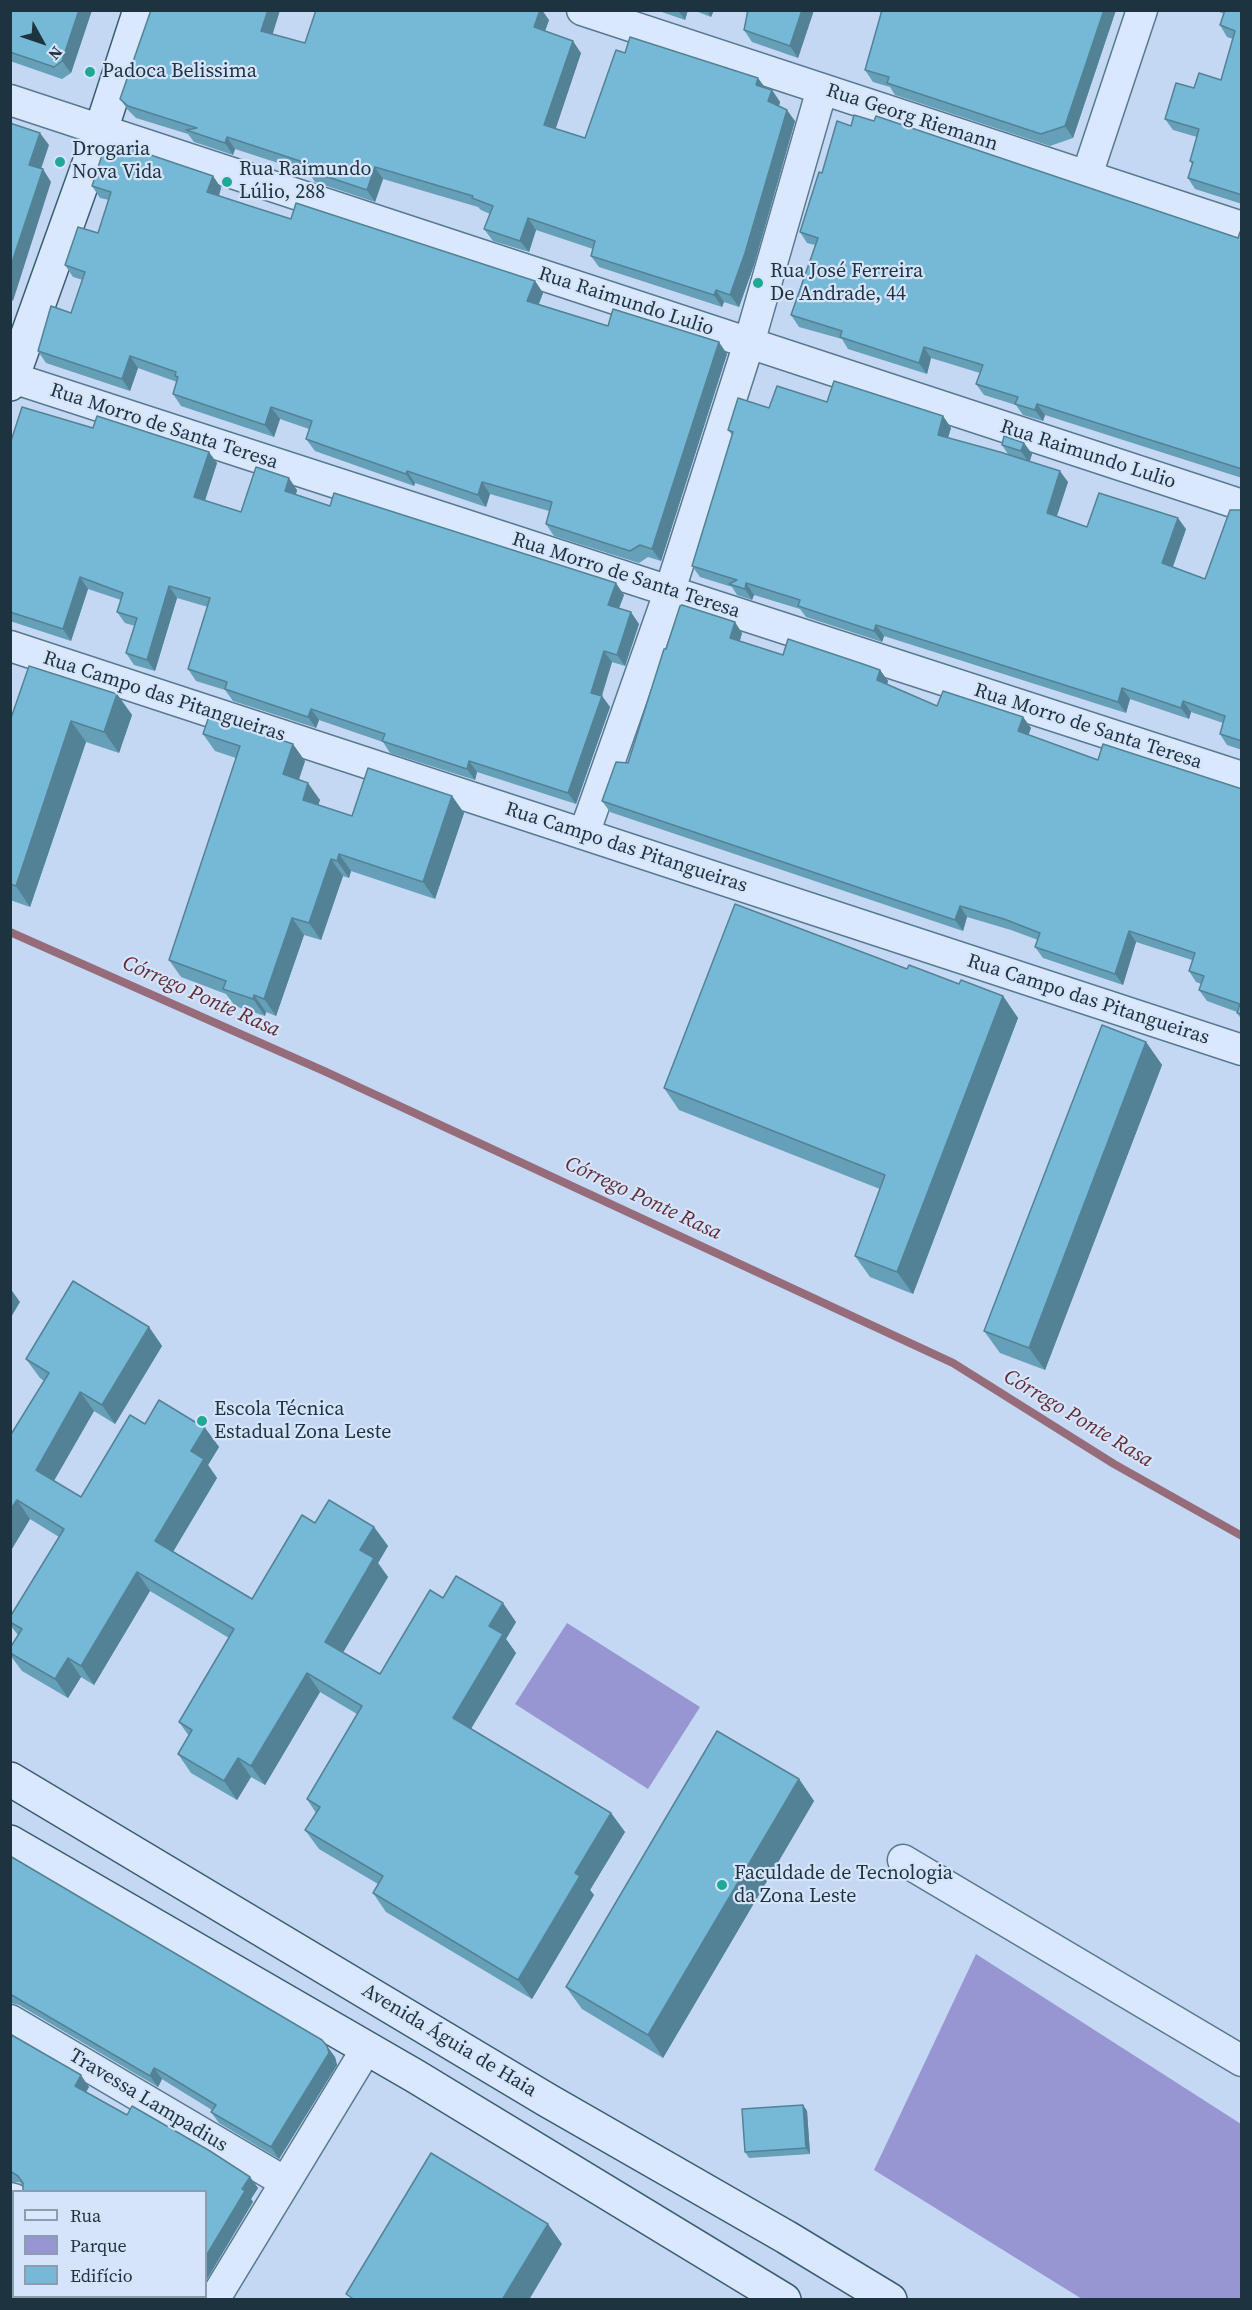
<!DOCTYPE html>
<html>
<head>
<meta charset="utf-8">
<style>
	body { margin:0 }
	#map { position:relative; width:1252px; height:2310px; overflow:hidden; background:#c4d8f3; font-family:"Source Serif 4",serif }
	canvas { display:block }
	.frame { position:absolute; inset:0; border:12px solid #1d333f; pointer-events:none }
	.legend { position:absolute; left:12px; top:2190px; width:195px; height:108px; box-sizing:border-box; background:#d5e4fa; border:2px solid #8b9daf; margin:0; padding:8px 10px; list-style:none; font-size:18px; color:#1d333f }
	.legend li { display:flex; align-items:center; gap:12px; height:30px }
	.legend b { width:30px; border:2px solid #8b9daf }
	.north { position:absolute; left:12px; top:12px; width:60px; height:60px; -webkit-text-stroke:4px #d5e4fa; paint-order:stroke; rotate:130deg; font-size:16px; font-weight:700; line-height:24px; text-align:center; color:#1d333f }
	.north::after { content:''; display:block; margin:auto; width:21px; height:27px; background:#1d333f; clip-path:polygon(50% 0,100% 100%,50% 72%,0 100%) }
</style>
</head>
<body>
<div id="map">
<canvas width="1252" height="2310"></canvas>
<div class="frame"></div>
<ul class="legend">
<li><b style="height:8px;background:#d9e8fd"></b>Rua</li>
<li><b style="height:16px;background:#9796d3"></b>Parque</li>
<li><b style="height:16px;background:#76b9d6"></b>Edifício</li>
</ul>
<div class="north">N</div>
</div>
<script>
const c = document.querySelector('canvas').getContext('2d');
c.lineJoin = 'round';
function fill(path, color) {
  c.fillStyle = color;
  c.fill(path, 'evenodd');
}
function trace(path, color, width, dash) {
  c.strokeStyle = color;
  c.lineWidth = width;
  c.lineCap = dash ? 'butt' : 'round';
  c.setLineDash(dash || []);
  c.stroke(path);
}
function label(font, color, halo, rows, align = 'center') {
  c.font = font + ' "Source Serif 4",serif';
  c.lineWidth = 4.5;
  c.setLineDash([]);
  c.textBaseline = 'middle';
  c.strokeStyle = halo;
  c.fillStyle = color;
  for (const [text, x, y, turn = 0] of rows) {
    c.save();
    c.translate(x, y);
    c.rotate((+turn || 0) * Math.PI / 180);
    c.textAlign = isNaN(turn) ? turn : align;
    if (halo) c.strokeText(text, 0, 0);
    c.fillText(text, 0, 0);
    c.restore();
  }
}
fill(new Path2D(`
	M567,1623L700,1707L648,1789L515,1704Z
	M976,1954L1241,2124V2299H1082L874,2170Z`), '#9796d3');
trace(new Path2D(`
	M10,932L324,1071L953,1363L1114,1464L1242,1536`), '#966c7b', 8);
const street = new Path2D(`
	M582,10L1242,227
	M10,100L1242,505
	M1087,175L1142,10
	M10,377L1242,777
	M10,646L1242,1050
	M584,834L670,590L749,343L822,89
	M903,1860L1242,2061
	M10,2020L285,2182
	M10,2198L14,2199
	M179,2296L184,2300
	M214,2300L367,2048`);
const secondary = new Path2D(`
	M10,384L101,130L140,10
	M10,1779L547,2100L786,2237L890,2300
	M10,1842L415,2076L784,2300`);
trace(street, '#587991', 33);
trace(secondary, '#3b5d73', 36);
trace(street, '#d9e8fd', 30);
trace(secondary, '#d9e8fd', 33);
fill(new Path2D(`
	M10,10H92L71,73L62,79L10,61Z
	M151,10H280L272,34L305,43L549,20L545,31L581,53L555,129L585,138L625,53L772,90L780,102L779,106L795,121L754,265L739,307L724,302L722,307L599,267L591,256L593,249L536,230L529,252L493,241L484,229L490,214L481,210L478,207L383,179L375,202L315,182L309,173L235,149L233,155L194,142L188,134L136,118L128,110L120,99Z
	M656,10H688L685,20Z
	M693,10H714L711,17Z
	M740,10H814L798,58L752,42L744,30L748,13Z
	M874,10H1116L1073,138L1050,146L895,95L890,87L873,82L865,70L882,13Z
	M1215,10H1242V204L1195,189L1188,178L1192,164L1190,161L1197,137L1173,130L1165,119L1194,88L1221,80L1233,39L1227,37L1220,25L1224,14Z
	M851,126L1238,238L1242,231V478L1045,415L1043,421L1023,415L1016,405L984,395L976,384L980,373L931,358L927,374L848,349L842,339L799,327L791,315L815,245L807,243L800,232L822,173Z
	M213,176L221,188L219,196L291,219L535,281L543,293L539,304L608,326L727,354L661,561L648,557L639,563L554,536L546,524L549,511L490,494L486,507L415,483L414,486L346,462L315,451L306,439L309,429L280,419L274,437L181,406L173,394L177,382L138,368L130,391L46,363L38,351L71,313L83,280L73,277L65,265L98,233L109,200L100,198L92,186Z
	M827,402L943,416L951,428L948,438L1008,454L1002,445L1024,443L1032,454L1030,461L1068,482L1057,516L1087,527L1186,529L1173,567L1205,579L1242,510V750L1227,745L1220,734L1223,723L1191,712L1189,719L1130,699L1126,713L884,636L882,642L806,617L800,609L754,595L752,600L737,595L732,587L700,577L692,566L732,435L728,430L769,408Z
	M93,428L217,463L205,501L241,512L297,490L296,495L330,506L624,595L619,608L639,624L625,666L612,662L602,696L610,707L576,804L477,772L475,780L390,753L383,742L319,720L316,728L233,701L225,690L196,681L188,669L208,607L177,598L155,671L134,665L126,653L135,626L125,623L117,612L121,600L88,589L71,641L10,621V444Z
	M742,633L740,641L783,655L880,670L888,681L887,684L937,706L1023,717L1031,728L1028,735L1098,760L1242,789V1020L1237,1013V1012L1207,1001L1199,990L1201,984L1196,982L1189,971L1192,960L1136,942L1123,985L1043,958L1035,947L1038,940L1011,930L967,917L963,931L610,812L602,801L628,763L666,649Z
	M117,694L132,715L119,753L86,742L30,907L10,900V721Z
	M203,734L305,761L299,779L320,800L318,805L352,816L452,796L464,813L435,899L351,871L349,878L343,876L321,940L304,935L276,1016L266,1012L265,1016L235,1006L226,994L181,977L169,960L236,758L215,751Z
	M907,969L1003,996L1018,1018L913,1294L870,1277L855,1256L880,1189L679,1110L664,1088Z
	M1146,1042L1162,1065L1045,1370L1000,1353L984,1331Z
	M149,1327L162,1346L115,1424L94,1411L54,1481L81,1497L145,1424L205,1428L219,1447L208,1465L217,1478L173,1552L252,1599L315,1523L374,1527L388,1546L378,1563L388,1577L343,1652L380,1674L443,1598L516,1622L506,1639L516,1653L471,1729L611,1813L625,1832L590,1890L594,1895L532,1999L386,1912L373,1893L378,1884L319,1849L305,1830L316,1813L307,1799L357,1714L320,1692L265,1785L251,1777L237,1800L191,1773L178,1754L189,1736L179,1722L229,1638L150,1591L94,1685L81,1677L68,1698L22,1671L10,1655V1648L18,1635L10,1625V1617L59,1537L30,1519L10,1552V1436L44,1381L40,1378L26,1359Z
	M799,1779L814,1801L663,2058L582,2009L566,1987Z
	M10,1856L335,2057L337,2065L279,2159L219,2123L211,2112L212,2110L173,2086L162,2079L158,2087L19,2005L11,2003Z
	M10,2034L89,2087L86,2092L127,2115L250,2177L258,2188L251,2199L253,2202L206,2192L23,2185L19,2182H10Z
	M803,2105L807,2111L810,2154L749,2158L745,2152Z`), '#659fb8');
fill(new Path2D(`
	M79,10H92L71,73L62,61Z
	M268,10H280L270,43L261,31Z
	M540,10H542L549,20L542,39L534,27Z
	M678,10H688L685,20Z
	M707,10H714L711,17Z
	M802,10H814L798,58L790,46Z
	M1104,10H1116L1073,138L1065,126Z
	M573,41L581,53L553,137L544,125Z
	M758,78L767,90L756,85Z
	M772,90L780,102L777,113L768,101Z
	M787,110L795,121L754,265L739,307L730,295Z
	M40,133L49,145L38,178L29,165Z
	M227,137L235,149L233,155L225,143Z
	M375,167L383,179L375,202L367,190Z
	M43,169L51,182L13,301L10,298V268Z
	M213,176L221,188L216,204L207,192Z
	M528,218L536,230L529,252L520,241Z
	M535,281L543,293L535,313L527,301Z
	M716,290L724,302L722,307L714,295Z
	M719,342L727,354L661,561L652,549Z
	M924,347L931,358L927,374L919,363Z
	M130,356L138,368L130,391L122,379Z
	M1037,404L1045,415L1043,421L1035,410Z
	M271,407L280,419L274,437L265,425Z
	M943,416L951,428L945,446L938,435Z
	M1024,443L1032,454L1029,463L1021,451Z
	M209,452L217,463L202,509L194,497Z
	M407,471L415,483L414,486L406,474Z
	M1060,471L1068,482L1054,524L1047,513Z
	M289,478L297,490L293,503L285,491Z
	M482,482L490,494L486,507L478,495Z
	M1178,518L1186,529L1170,574L1162,563Z
	M80,577L88,589L71,641L63,629Z
	M616,583L624,595L616,616L608,605Z
	M746,583L754,595L752,600L745,589Z
	M169,586L177,598L155,671L147,660Z
	M631,612L639,624L625,666L617,655Z
	M735,622L742,633L737,649L730,638Z
	M876,625L884,636L882,642L874,631Z
	M604,651L612,662L599,704L591,693Z
	M880,670L888,681L885,691L877,680Z
	M1122,688L1130,699L1126,713L1118,702Z
	M117,694L132,715L119,753L104,732Z
	M602,696L610,707L576,804L568,793Z
	M1183,701L1191,712L1189,719L1181,708Z
	M311,709L319,720L316,728L308,717Z
	M1023,717L1031,728L1026,742L1018,731Z
	M71,721L86,742L30,907L16,886Z
	M293,744L305,761L295,791L283,774Z
	M469,761L477,772L475,780L467,769Z
	M308,783L320,800L314,817L303,800Z
	M452,796L464,813L435,899L423,882Z
	M339,854L351,871L349,878L337,861Z
	M331,859L343,876L321,940L309,923Z
	M960,906L967,917L963,931L955,920Z
	M292,918L304,935L276,1016L264,999Z
	M1129,931L1136,942L1123,985L1115,974Z
	M254,995L266,1012L265,1016L253,999Z
	M1003,996L1018,1018L913,1294L897,1272Z
	M1146,1042L1162,1065L1045,1370L1029,1348Z
	M10,1288L20,1302L10,1319Z
	M149,1327L162,1346L115,1424L102,1405Z
	M80,1392L94,1411L49,1489L36,1470Z
	M205,1428L219,1447L208,1465L217,1478L168,1560L155,1541L191,1451Z
	M17,1500L30,1519L10,1552V1510Z
	M374,1527L388,1546L378,1563L388,1577L338,1661L325,1642L360,1550Z
	M137,1572L150,1591L94,1685L81,1666Z
	M503,1603L516,1622L506,1639L516,1653L466,1737L453,1718L489,1626Z
	M68,1658L81,1677L68,1698L55,1679Z
	M307,1673L320,1692L265,1785L251,1766Z
	M238,1758L251,1777L237,1800L224,1781Z
	M799,1779L814,1801L663,2058L648,2035Z
	M611,1813L625,1832L590,1890L594,1895L532,1999L518,1980L575,1873Z
	M327,2046L335,2057L337,2065L279,2159L271,2147Z
	M154,2068L162,2079L158,2087L150,2076Z
	M81,2075L89,2087L83,2097L75,2086Z
	M803,2105L807,2111L810,2154L806,2148Z
	M250,2177L258,2188L251,2199L253,2202L206,2281V2256Z
	M548,2224L562,2244L529,2300H502Z`), '#538296');
const building = new Path2D(`
	M10,10H79L62,61L54,67L10,52Z
	M151,10H268L261,31L305,43L316,10H540L534,27L573,41L544,125L585,138L616,50L625,53L630,37L758,78L756,85L772,90L768,101L787,110L745,253L730,295L716,290L714,295L591,256L595,241L528,218L520,241L484,229L493,206L472,198L473,196L375,167L367,190L307,170L309,164L227,137L225,143L186,130L197,128L128,106L120,99Z
	M748,10H802L790,46L744,30Z
	M882,10H1104L1065,126L1041,134L887,83L889,77L865,70Z
	M1225,10H1242V195L1188,178L1193,162L1190,161L1199,129L1165,119L1176,83L1194,88L1199,73L1221,80L1235,31L1220,25Z
	M854,115L874,121L876,116L1238,238L1240,232L1242,231V469L1037,404L1035,410L1015,404L1018,397L976,384L983,365L924,347L919,363L840,337L842,331L791,315L818,238L800,232L819,172L822,173L837,121L851,126Z
	M10,123L40,133L29,165L43,169L10,268Z
	M124,146L213,176L207,192L250,206L291,219L296,203L535,281L527,301L608,326L613,309L719,342L652,549L640,545L630,551L546,524L552,502L482,482L478,495L407,471L406,474L337,450L306,439L312,421L271,407L265,425L173,394L178,377L175,376L176,372L130,356L122,379L38,351L51,306L71,313L85,272L65,265L78,227L98,233L111,192L92,186L103,152Z
	M834,381L943,416L938,435L1000,452L1060,471L1047,513L1087,527L1099,493L1178,518L1162,563L1205,579L1230,510H1242V741L1220,734L1225,716L1183,701L1181,708L1122,688L1118,702L876,625L874,631L798,606L800,600L746,583L745,589L729,584L737,580L692,566L733,432L728,430L738,398L769,408L777,386L827,402Z
	M22,407L93,428L97,416L209,452L194,497L241,512L256,467L289,478L285,491L330,506L334,493L616,583L608,605L631,612L617,655L604,651L591,693L602,696L568,793L469,761L467,769L382,741L385,734L311,709L308,717L225,689L227,682L188,669L210,598L169,586L147,660L126,653L137,618L117,612L123,593L80,577L63,629L10,612V444Z
	M1004,436L1024,443L1021,451L1002,445Z
	M682,605L735,622L730,638L783,655L788,639L863,664L880,670L877,680L937,706L943,691L1023,717L1018,731L1098,760L1103,744L1242,789V1014L1237,1013L1240,1004L1199,990L1204,976L1189,971L1195,953L1129,931L1115,974L1035,947L1040,933L1004,919L960,906L955,920L602,801L616,762L628,763L664,649H666L680,606Z
	M29,666L117,694L104,732L71,721L16,886L10,884V721Z
	M209,716L293,744L283,774L308,783L303,800L352,816L368,768L452,796L423,882L339,854L337,861L331,859L309,923L292,918L264,999L254,995L253,999L223,989L226,981L169,960L240,746L203,734Z
	M735,904L907,969L909,965L959,984L961,980L1003,996L897,1272L855,1256L885,1175L664,1088Z
	M1102,1025L1146,1042L1029,1348L984,1331Z
	M73,1281L149,1327L102,1405L80,1392L36,1470L81,1497L130,1415L145,1424L159,1400L205,1428L191,1451L204,1459L155,1541L252,1599L302,1515L315,1523L329,1500L374,1527L360,1550L374,1558L325,1642L380,1674L430,1590L443,1598L456,1576L503,1603L489,1626L503,1634L453,1718L611,1813L575,1873L580,1876L518,1980L373,1893L383,1876L305,1830L320,1807L307,1799L362,1706L307,1673L251,1766L238,1758L224,1781L178,1754L192,1730L179,1722L234,1629L137,1572L81,1666L68,1658L55,1679L10,1653V1648L22,1629L10,1622V1617L64,1529L17,1500L10,1510V1436L49,1373L26,1359Z
	M717,1731L799,1779L648,2035L566,1987Z
	M10,1856L322,2040L327,2046L329,2053L271,2147L211,2112L216,2105L165,2074L154,2068L150,2076L10,1994Z
	M10,2034L81,2075L75,2086L127,2115L132,2106L210,2151L250,2177L242,2189L245,2191L206,2256V2192H23V2183L18,2176L10,2171Z
	M803,2105L806,2148L745,2152L742,2109Z
	M431,2153L548,2224L502,2300H355L346,2294Z
	M14,2202V2296H154L152,2300H10V2204Z`);
fill(building, '#76b9d6');
trace(building, '#538296', 1.5);
for (const [x, y, r, color] of [
	[90,72,6,"#20a897"],
	[60,162,6,"#20a897"],
	[227,182,6,"#20a897"],
	[758,283,6,"#20a897"],
	[202,1421,6,"#20a897"],
	[722,1885,6,"#20a897"]
]) {
  const dot = new Path2D();
  dot.arc(x, y, r, 0, 2 * Math.PI);
  c.fillStyle = color;
  c.fill(dot);
  trace(dot, '#d5e4fa', 2);
}
label('20px', '#1d333f', '#d5e4fa', [
	["Padoca Belissima",102,72],
	["Drogaria",72,150],
	["Nova Vida",72,173],
	["Rua Raimundo",239,170],
	["Lúlio, 288",239,193],
	["Rua José Ferreira",770,272],
	["De Andrade, 44",770,295],
	["Escola Técnica",214,1410],
	["Estadual Zona Leste",214,1433],
	["Faculdade de Tecnologia",734,1874],
	["da Zona Leste",734,1897]
], 'left');
label('20px', '#1d333f', '#d5e4fa', [
	["Rua Georg Riemann",912,118,18],
	["Rua Raimundo Lulio",626,302,18],
	["Rua Morro de Santa Teresa",164,427,18],
	["Rua Raimundo Lulio",1088,455,18],
	["Rua Morro de Santa Teresa",626,576,18],
	["Rua Campo das Pitangueiras",164,697,18],
	["Rua Morro de Santa Teresa",1088,727,18],
	["Rua Campo das Pitangueiras",626,848,18],
	["Rua Campo das Pitangueiras",1088,1000,18],
	["Avenida Águia de Haia",449,2041,31],
	["Travessa Lampadius",148,2101,31]
]);
label('italic 21px', '#612b35', '#d5e4fa', [
	["Córrego Ponte Rasa",201,997,24],
	["Córrego Ponte Rasa",643,1199,25],
	["Córrego Ponte Rasa",1078,1419,31]
]);
</script>
</body>
</html>
